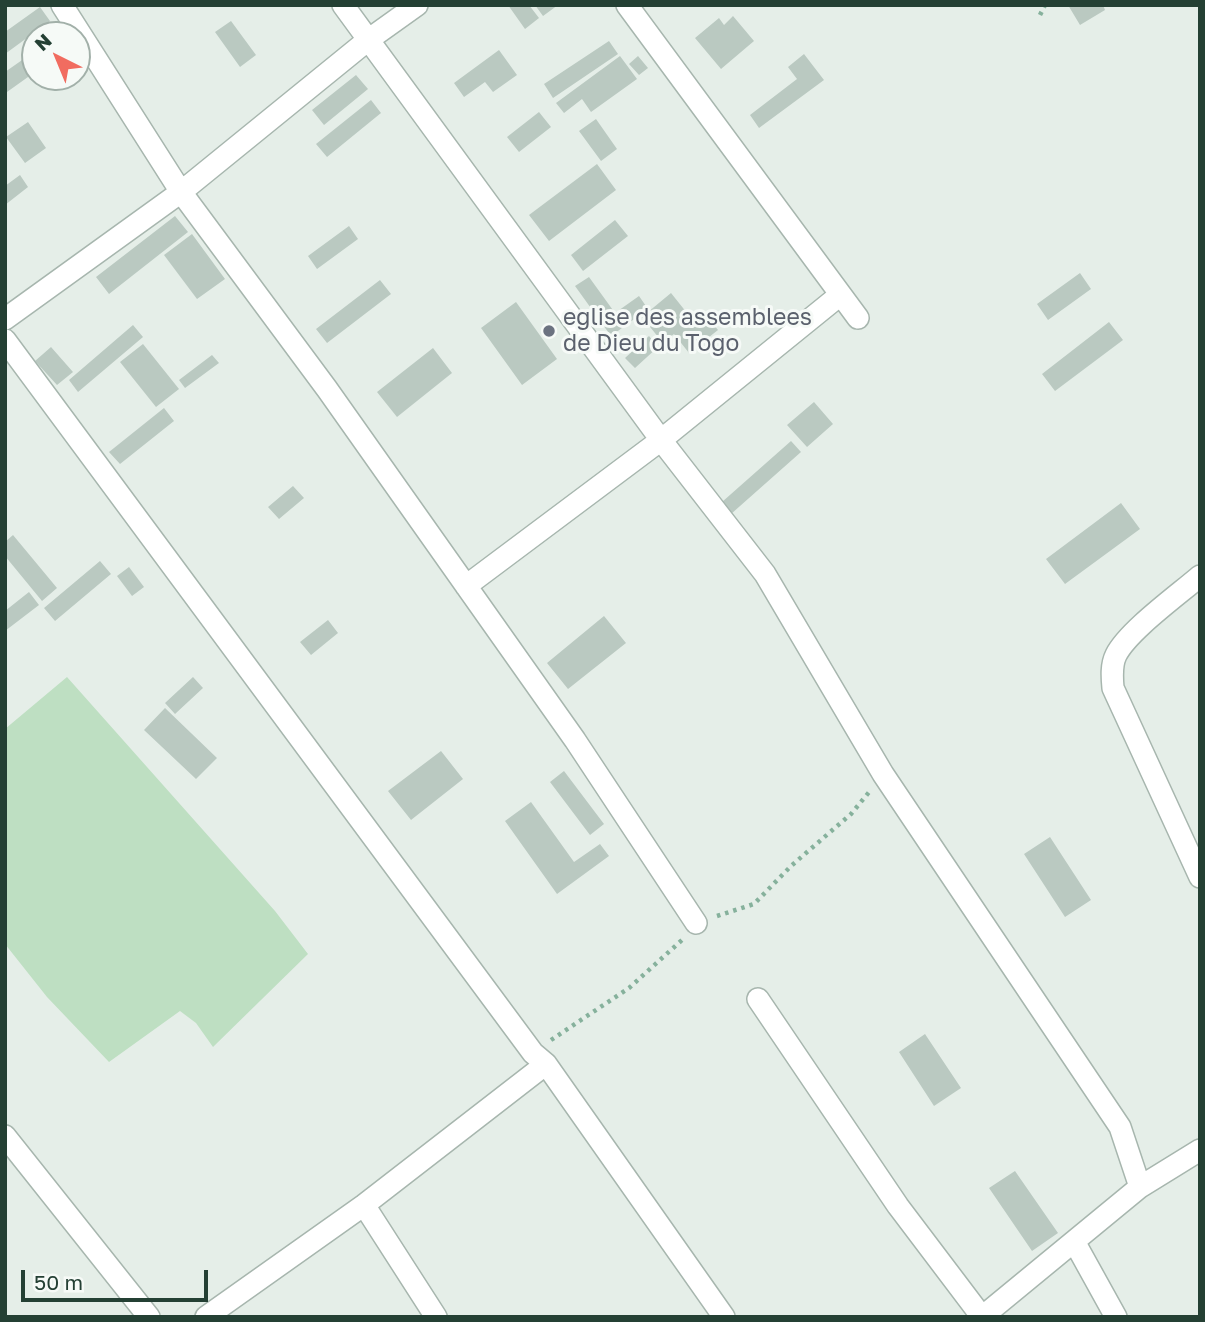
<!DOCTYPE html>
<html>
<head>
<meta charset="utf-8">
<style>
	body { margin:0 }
	#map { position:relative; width:1205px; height:1322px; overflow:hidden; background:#e5eee8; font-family:"Golos Text",sans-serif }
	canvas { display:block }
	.frame { position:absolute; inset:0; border:7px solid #244034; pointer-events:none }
	.north { position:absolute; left:21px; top:21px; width:70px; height:70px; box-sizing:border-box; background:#f6faf7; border:2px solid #a2b0a9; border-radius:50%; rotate:317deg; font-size:19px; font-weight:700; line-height:28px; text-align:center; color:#244034 }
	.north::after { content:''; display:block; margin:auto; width:24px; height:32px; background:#f16c60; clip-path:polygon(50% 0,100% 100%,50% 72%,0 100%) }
	.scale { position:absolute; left:21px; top:1270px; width:187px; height:32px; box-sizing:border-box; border:4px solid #244034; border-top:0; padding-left:9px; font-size:21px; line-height:24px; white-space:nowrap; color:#244034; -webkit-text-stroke:5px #f6faf7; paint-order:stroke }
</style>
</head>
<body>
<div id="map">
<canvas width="1205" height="1322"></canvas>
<div class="frame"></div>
<div class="north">N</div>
<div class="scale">50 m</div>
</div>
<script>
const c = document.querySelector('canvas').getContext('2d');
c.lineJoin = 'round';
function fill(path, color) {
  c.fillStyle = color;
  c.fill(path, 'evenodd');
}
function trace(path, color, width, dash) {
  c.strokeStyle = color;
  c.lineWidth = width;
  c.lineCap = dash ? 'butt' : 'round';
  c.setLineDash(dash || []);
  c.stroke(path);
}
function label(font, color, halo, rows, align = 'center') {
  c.font = font + ' "Golos Text",sans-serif';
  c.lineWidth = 6;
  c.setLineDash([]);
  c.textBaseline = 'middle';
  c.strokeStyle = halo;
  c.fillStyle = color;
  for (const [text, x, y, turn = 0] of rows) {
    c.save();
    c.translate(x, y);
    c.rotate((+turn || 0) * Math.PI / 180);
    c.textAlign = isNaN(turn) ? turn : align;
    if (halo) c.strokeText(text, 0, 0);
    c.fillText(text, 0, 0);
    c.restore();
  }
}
fill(new Path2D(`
	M67,677L275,911L308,954L213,1047L196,1023L180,1011L109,1062L47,997L5,944V729Z`), '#bedfc2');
fill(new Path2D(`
	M508,5H529L539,18L525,29Z
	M535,5H558L543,16Z
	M1068,5H1103L1105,10L1080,25Z
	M40,7L50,21L5,54V32Z
	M733,16L754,41L721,69L695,38L719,18L724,25Z
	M231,21L256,55L240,67L215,32Z
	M609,41L618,54L553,98L544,84Z
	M499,50L517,75L493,92L485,82L464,97L454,83Z
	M35,51V72L7,92L5,72Z
	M804,54L824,80L759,128L750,115L797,79L788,67Z
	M620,56L637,79L591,112L582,99L564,113L556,103Z
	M638,56L648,68L639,75L629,64Z
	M356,75L368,89L324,125L312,110Z
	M371,100L381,113L327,157L316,144Z
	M539,112L551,127L519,152L507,137Z
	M596,119L617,149L601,161L579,131Z
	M28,122L46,148L25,163L6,137Z
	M597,164L616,190L549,241L529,215Z
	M20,175L28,187L5,205V186Z
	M175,216L188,232L109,294L96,277Z
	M615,220L628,236L583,271L571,255Z
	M349,226L358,239L317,269L308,256Z
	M192,234L225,279L197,299L164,255Z
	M1080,273L1091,289L1048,320L1037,304Z
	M589,277L615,313L639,296L648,309L611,336L575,286Z
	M380,280L391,294L327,343L316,329Z
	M671,293L695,323L705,314L718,330L689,353L674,334L663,343L642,317Z
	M516,302L557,359L522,385L481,328Z
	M1109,322L1123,340L1055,391L1042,374Z
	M133,325L143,337L78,392L69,380Z
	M649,336L658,347L635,368L625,358Z
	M143,344L179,389L156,407L120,362Z
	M51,347L73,372L57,385L35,361Z
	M433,348L452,373L397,417L377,392Z
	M212,355L219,363L185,388L179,380Z
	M814,402L833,424L807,447L787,425Z
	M164,408L174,421L120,464L109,452Z
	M791,441L801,452L731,514L722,502Z
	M293,486L304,498L279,519L268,507Z
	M1121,503L1140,529L1065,584L1046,559Z
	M13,535L57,588L42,601L5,556V542Z
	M100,561L111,574L55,621L44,608Z
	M129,567L144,587L132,596L117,576Z
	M29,592L39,605L5,631V611Z
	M604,616L626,643L568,689L547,663Z
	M328,620L338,633L311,655L300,642Z
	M193,677L203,688L175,714L165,703Z
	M165,708L217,758L196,779L144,730Z
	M441,751L463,779L411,820L388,791Z
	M564,771L604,824L590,835L550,782Z
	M531,802L574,862L600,844L609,856L557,894L505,821Z
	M1050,837L1091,900L1065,917L1024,854Z
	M925,1034L961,1088L934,1106L899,1052Z
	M1015,1171L1058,1233L1032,1251L989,1188Z`), '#bac9c1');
const minor = new Path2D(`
	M62,5L181,192L327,389L575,740L696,923
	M343,5L661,440L765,574L883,774L1120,1127L1140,1187
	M627,5L858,318
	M5,319L181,192L368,40L417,5
	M5,340L533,1053L546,1064L724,1317
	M1200,576C1178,595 1128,631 1116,655C1111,665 1112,677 1113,688L1200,877
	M466,586L661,440L840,295
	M758,999L898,1206L982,1317L1140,1187L1200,1150
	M5,1136L149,1317
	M364,1205L436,1317
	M1075,1243L1116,1317
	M206,1317L364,1205L546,1064`);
trace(minor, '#a7b6ae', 24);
trace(new Path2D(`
	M1040,15L1045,5
	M717,916L754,904L791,866L851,814L870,791
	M551,1040L629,988L682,940`), '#86b19c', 4.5, [3.5, 5]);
trace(minor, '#fff', 21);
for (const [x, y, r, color] of [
	[549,331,7,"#6b7280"]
]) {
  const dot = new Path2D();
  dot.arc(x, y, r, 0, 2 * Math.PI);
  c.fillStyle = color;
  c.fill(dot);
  trace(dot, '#f6faf7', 2.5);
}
label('23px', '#5b616d', '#f6faf7', [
	["eglise des assemblees",563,318],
	["de Dieu du Togo",563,344]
], 'left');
</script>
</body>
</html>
